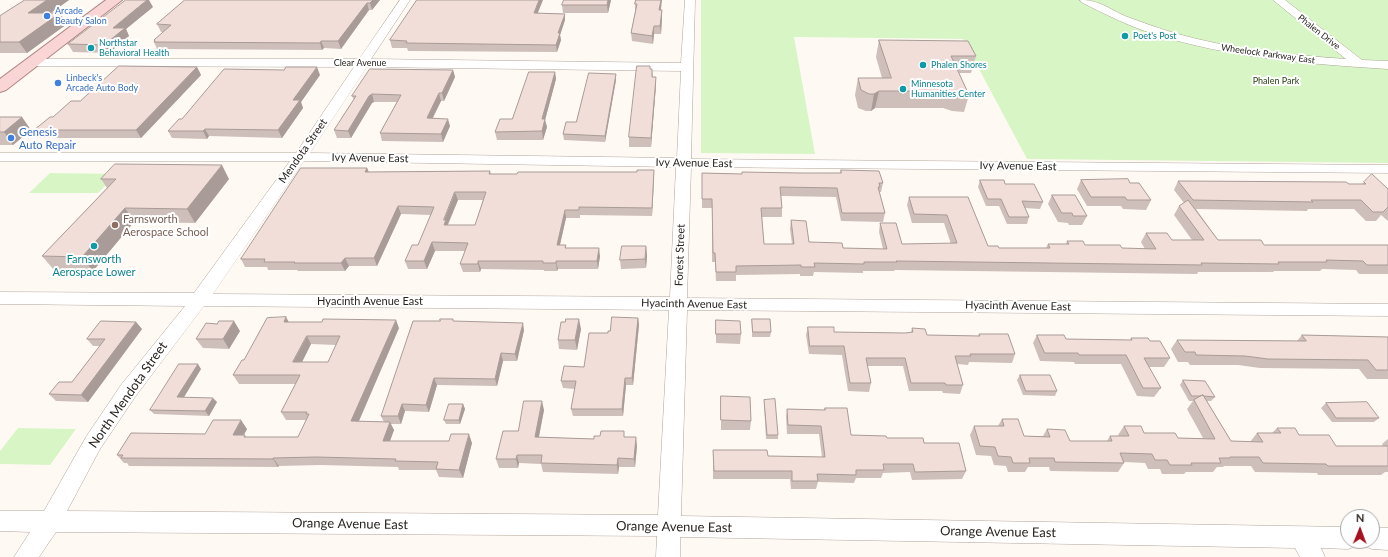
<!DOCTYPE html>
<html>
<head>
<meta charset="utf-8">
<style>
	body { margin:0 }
	#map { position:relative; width:1388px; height:557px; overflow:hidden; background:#fff9f4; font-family:Lato,sans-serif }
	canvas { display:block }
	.north { position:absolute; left:1340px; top:509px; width:40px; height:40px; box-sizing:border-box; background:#fff; border:1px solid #a9a7a6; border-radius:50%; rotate:1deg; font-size:11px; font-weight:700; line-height:16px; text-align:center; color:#292420 }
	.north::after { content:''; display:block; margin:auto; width:14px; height:18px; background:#a71020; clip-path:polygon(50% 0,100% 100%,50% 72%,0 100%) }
</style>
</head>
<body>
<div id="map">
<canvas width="1388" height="557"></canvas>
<div class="north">N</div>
</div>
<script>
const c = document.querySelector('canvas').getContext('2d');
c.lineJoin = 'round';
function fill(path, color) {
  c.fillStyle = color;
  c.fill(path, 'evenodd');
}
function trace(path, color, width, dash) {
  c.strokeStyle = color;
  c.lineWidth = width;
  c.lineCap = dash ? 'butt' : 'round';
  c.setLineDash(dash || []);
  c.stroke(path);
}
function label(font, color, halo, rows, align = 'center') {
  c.font = font + ' Lato,sans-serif';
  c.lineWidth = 4;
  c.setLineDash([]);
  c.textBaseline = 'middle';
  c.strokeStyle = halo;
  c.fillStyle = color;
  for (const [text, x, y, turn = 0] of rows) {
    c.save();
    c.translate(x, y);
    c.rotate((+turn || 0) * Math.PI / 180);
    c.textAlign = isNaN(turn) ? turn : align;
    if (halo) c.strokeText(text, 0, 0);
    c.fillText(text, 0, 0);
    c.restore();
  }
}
fill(new Path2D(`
	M701,0H1388V163L1027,159L963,39L794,37L815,154L701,153Z
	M50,173L117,174L98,193H29Z
	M18,428L76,429L50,465L0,464V451Z`), '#d8f6c5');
const minor = new Path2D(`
	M400,0H410L371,59L681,63L685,0H695L691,159L1388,165V173L691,167L687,298L1388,304V316L687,310L681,516L1348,527V541H1358L1356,546L1348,549L1321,548L1325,557H1300L1295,548L680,537V557H656L657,536L56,532L39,557H14L30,532L0,531V511H44L86,437L121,385L185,306L0,304V292L194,293L290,161H0V153H296L354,67L33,66L29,65L27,62L29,59H359ZM367,67L681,71L677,158L310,153ZM304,161L676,167L670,297L213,294ZM204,306L669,310L658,515L67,511L100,449L135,397Z
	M1080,0C1100,0 1107,8 1125,16C1141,22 1158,28 1174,33C1230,49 1288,55 1346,59L1273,0H1285L1362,60L1388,61V69C1309,64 1230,58 1154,34C1128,26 1105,14 1081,2Z
	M1372,527L1388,528V550L1372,549L1364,546L1362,541H1372Z`);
const major = new Path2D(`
	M106,0H122L6,90L0,92V79Z`);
trace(minor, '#b1a499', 1);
trace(major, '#ae8583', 2);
fill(minor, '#fff');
fill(major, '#fad5d5');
fill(new Path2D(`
	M25,0H69L51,13L67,24L27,53H0V16Z
	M185,0H380L372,10H369L341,49L324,48L322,50L157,49L154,42V40L163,32H161L157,24Z
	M611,0L608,13H563L562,5Z
	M636,0L662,10V18L661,34H654L653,44L632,41L631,33L635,12V4Z
	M153,7L126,29L129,36L109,53L73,52L68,44Z
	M538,13L565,14V20L560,35L561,40L557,52L408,51L407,48H392L390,40Z
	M879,40L976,56L971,73H959L969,95L964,112L952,111L943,108H875L871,111H866L858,108L855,95L858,78H882L876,57Z
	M197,67L201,75L141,138H40L34,130L53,117L80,101Z
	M650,69H652L653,77L656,85L651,147H629V137Z
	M453,70L455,77L444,101H441L433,118L450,126L443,142L382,141L380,133L397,102H374L372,103L351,138H337L334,130L354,100L352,96Z
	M555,72L556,79L545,120L547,127L543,140H497L495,132L512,119Z
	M320,75L301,102L303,108L282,138L209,136L207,139L172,138L168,131L182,119Z
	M616,80L605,142L564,140L563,134L576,122Z
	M0,117L31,130L13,145H0Z
	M367,168L369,172L490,171L491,174H517L637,172L654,170V178L652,216L580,215V218H566L560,245H566V248L600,256L598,269H558L557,271H544V270L481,269L480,272H463L460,264L465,251H435L427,269H408L405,261L418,245L431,215L401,214L377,266H349L345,271H298L297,270H268L267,267H245L241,259ZM458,200H483L475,225H448Z
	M841,170L883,183L881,192H879L885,213L883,222L841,221L836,197L781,196L782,208V217H762L764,244H792L790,229L791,220L809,242L843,248L883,249L879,232L880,223L902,244H951L944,223H912L907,205L909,197H968L988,246L999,248H1046L1048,244H1066L1067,241L1085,245L1122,248L1145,249L1141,242L1146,233L1172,240H1192L1174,215L1179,206L1184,203L1174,190L1178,181L1349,184H1362L1364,182L1388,189V221L1381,215L1376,221H1366L1354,209H1308L1307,211L1196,209L1218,240L1264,245H1388V274H1359L1356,270L1322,269L1320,271H1274L1273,272H1198L1197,274L895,270L894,271H863V273L814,272L813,276H800V274L736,275V281H716L715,262H712V208H702V173L742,174L840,173Z
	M101,179H229L195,223L134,222L93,271L54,270L42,256L107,188Z
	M980,180L1005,184L1043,202L1040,209L1025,208L1029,217L1027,224H1007L999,206H986L978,187Z
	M1081,180L1130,183L1151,200L1146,210L1123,209L1121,206H1087L1077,189Z
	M1052,195L1087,216L1082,225H1069L1068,223L1058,222L1048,204Z
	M646,246L647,256L646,268L621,269L620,260Z
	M286,317L288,322L399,328L359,421L384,422L381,416L454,321L524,330L517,361H503L497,386L437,385L429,412L405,411L401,424H390L394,430L390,441L472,443L463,478L439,477L436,470H399L398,467L321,465L279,466L278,467L129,466L127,463H124L117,455L205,434L247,429L244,435L247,437H298L306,420H286L281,412L296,384H239L233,375L244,360ZM311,344L336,345L328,362H302Z
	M638,318L639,325L633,385H626L623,416H573L571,409L575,389L563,388L561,381L584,367L608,333L610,331Z
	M752,319L771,332L770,337H752Z
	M716,320L741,334L740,344L716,343Z
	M136,322L142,329L88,402L56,401L49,394L72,382L100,346H93L87,339Z
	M808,327L834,332L905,333H911L912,328L927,335L978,336L979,334L1015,354L1012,363L969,362L968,365L957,364L963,385L960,394L943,393L942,391H909L903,366H867L871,383L869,392L848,391L842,355L809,354L806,335Z
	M581,329L577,350L559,349L558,340Z
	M240,331L229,349L203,348L196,339Z
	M1037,335L1066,339L1130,340L1131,338L1150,341L1170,358L1164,367H1149L1161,388L1154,397L1137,396L1121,364H1075L1074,362L1040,361L1033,343Z
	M1302,335L1388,337V379H1367L1359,369L1260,368L1238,365H1190L1188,362H1178L1171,349L1177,340L1297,341Z
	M201,369L184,397L217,402L209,416L154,414L150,410Z
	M1020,375L1057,391L1055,396L1023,395L1017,380Z
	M1183,380L1215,397L1211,401H1207L1231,441L1250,442L1257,433H1272L1277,428L1336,446H1383L1382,444L1388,439V472H1385L1381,475H1318L1317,473L1255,472L1251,466H1224L1223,467H1217L1213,472H1186L1184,474H1162L1160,469H1148L1145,463L1124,462V463L1118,472L1050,471L1049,467H1028L1025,472H1008L1006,466L994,465L991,456L976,455L970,435L974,426H998L1002,419L1024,436H1043L1047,429L1070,441H1107L1110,436H1119L1118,435L1124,426L1144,433L1178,438H1203L1187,409L1193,401H1189L1180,385Z
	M721,396L751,421L750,430H721Z
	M764,400L778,435V439H766L764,404Z
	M1326,403L1379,418L1374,422H1332L1321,408Z
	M463,404L465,409L460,424H446L444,420Z
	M825,408L851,435L887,438L924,443L966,471L962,479L912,480L910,472L883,473L881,478H856L854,483L818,482L816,489H791L790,479H713V450L768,456L822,457L819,434H787L786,417L787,409L824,410Z
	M544,410L539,437L594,439L625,437L637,446L635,467H619L618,474L543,472L541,464L519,463L518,468H499L496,459L518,431Z`), '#cfbfba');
fill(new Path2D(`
	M47,0H69L35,24L28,13Z
	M147,0H149L153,7L126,29L129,36L109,53L104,45L113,28Z
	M373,0H380L372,10L370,3Z
	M539,0H543L535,20L534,13Z
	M608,0H611L608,13L607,5Z
	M661,0H662L660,18L659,10Z
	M367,3L369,10L341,49L338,41Z
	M662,10V18L661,34L660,26Z
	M60,13L67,24L27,53L19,42Z
	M565,14V20L560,35L561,40L557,52L556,45L558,33Z
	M654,26V34L653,44L652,36Z
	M321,41L324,48L322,50L320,43Z
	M197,67L201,75L141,138L136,130Z
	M317,67L320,75L301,102L303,108L282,138L278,130L293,100Z
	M453,70L455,77L444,101L442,93Z
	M555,72L556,79L545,120L547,127L543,140L542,131V119Z
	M616,74V80L605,142V136Z
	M656,77V85L651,147V138Z
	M879,91L875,108L871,111L874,94Z
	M439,93L441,101L429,125L427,118Z
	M372,94L374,102L372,103L351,138L348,131L369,96Z
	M22,117L31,130L13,145L4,132Z
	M448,119L450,126L443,142L441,134Z
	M205,129L209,136L207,139L203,131Z
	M222,165L229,179L195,223L187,209Z
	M367,168L370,176L365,172Z
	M654,170V178L652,216V208Z
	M455,192L458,200L447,226L444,225V220Z
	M398,206L401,214L377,266L374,258Z
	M125,208L134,222L93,271L82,257Z
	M565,210L566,218L558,253L557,245Z
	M432,242L435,251L427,269L424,261Z
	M646,246L647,256L646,268L645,259Z
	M599,248L600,256L598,269L597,261Z
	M345,258L349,266L345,271L341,263Z
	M478,261L481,269L480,272L478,264Z
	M556,261L558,269L557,271L556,263Z
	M286,317L291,326L284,322Z
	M638,318L639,325L633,385L632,378Z
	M579,319L581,329L577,350L575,340Z
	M396,320L399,328L355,430L351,421Z
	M234,321L240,331L229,349L223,339Z
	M136,322L142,329L88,402L81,395Z
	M523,323L524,330L517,361L515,354Z
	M307,336L311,344L298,370L293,362Z
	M501,353L503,361L497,386L495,379Z
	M198,364L201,369L181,402L177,397Z
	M434,378L437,385L429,412L426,405Z
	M625,378L626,385L623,416L622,409Z
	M213,398L217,402L209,416L205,411Z
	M542,401L544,410L537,446L535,437Z
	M402,404L405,411L401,424L398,416Z
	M463,404L465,409L460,424L459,420Z
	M241,420L247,429L239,443L233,435Z
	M390,422L394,430L387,449L383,441Z
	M469,434L472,443L463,478L459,470Z
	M636,437L637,446L635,467L634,459Z
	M517,455L519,463L518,468L516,459Z
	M273,458L279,466L278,467L273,459Z
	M618,458L619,467L618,474L617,465Z`), '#a99b97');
const building = new Path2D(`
	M25,0H47L28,13H60L19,42H0V16Z
	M126,0H147L113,28H125L104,45L68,44Z
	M185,0H373L370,3H367L338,41H321L320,43L154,42L155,40H154L171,25L157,24Z
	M417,0H539L534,13L565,14L558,33H560L556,45L406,43L407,41L390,40Z
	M564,0H608L607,5H562Z
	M636,0H661L659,10H662L660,26H654L652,36L631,33L637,4H635Z
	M879,40L968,41L976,56H951L969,95L956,94L948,91H879L874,94H869L861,90L858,78H891Z
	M119,66L197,67L136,130H34L50,117H53L71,101H80Z
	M637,66H650V69H652V77H656L651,138L629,137Z
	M286,67H317L293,100H300L278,130L205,129L203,131H168L179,119H182L224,69L284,70Z
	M370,69L453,70L442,93H439L427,118L448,119L441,134L380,133L401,95L372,94L369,96L348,131L334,130L356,96H352Z
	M529,72H555L542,119H545L542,131L495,132L500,119H512Z
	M589,73L616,74L605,136L563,134L566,122H576Z
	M0,117H22L4,132H0Z
	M115,164L222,165L187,209L125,208L82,257L42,256L116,179H101Z
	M301,168H367L365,172L490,171L489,174H517L518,172H637V170H654L652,208L579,207V210H565L557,245H566L565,248H599L597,261H556V263H543V261H478V264H460L468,243L432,242L424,261H405L412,245H418L434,207L398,206L374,258H345L341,263H294L295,262H264L265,259H241ZM455,192H486L475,225H444L446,220H444Z
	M841,170L879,171L883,183H879L880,187H878L885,213H842L837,188L780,187L782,208H761L764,244H794L791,220L806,221L809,242L842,243L843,248L887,249L880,223H896L902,244L957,243L947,215L914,214L909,197H968L988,246H998L999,248H1050L1048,244H1069L1067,241H1083L1085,245H1120L1122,248L1156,249L1146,233H1167L1172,240H1204L1179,206L1188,200L1218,240H1261L1264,245H1388V265H1367L1363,261L1326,260L1327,262H1278L1279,264L1201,263L1202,265L896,261L897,262H864V264L814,263L815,267H801V265L736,266V272H716L715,253H713L712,199H702V173L742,174V172L800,173H841Z
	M1372,174L1388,189V207L1383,212H1373L1361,200H1311L1313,202L1193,200L1178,181L1346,182L1349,184H1366L1364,182Z
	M1128,179L1130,183H1139L1151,200H1127L1125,197H1091L1081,180Z
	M980,180H1004L1005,184H1034L1043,202L1022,201L1029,217H1009L1001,199H988Z
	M1052,195H1075L1087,216H1073L1072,213H1062Z
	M622,246H646L645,259L620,260Z
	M286,317L284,322H322L323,319L396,320L351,421L390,422L383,441H449L451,434H469L459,470L436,469L438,462L395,461L396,459L316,457L273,458V459L121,458L123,455H117L131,433L205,434L213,420H241L233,435H245L244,437H298L309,414H306L307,412H281L300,375H233L242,360H244L267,318ZM307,336H340L328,362H293Z
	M612,317L638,318L632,378H625L622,409H571L576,381H561L564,366L584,367L589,333H608V331H610Z
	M440,319H453V321L523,323L515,354L501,353L495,379L434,378L426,405L402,404L398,416H381L413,321H440Z
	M566,319H579L575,340H558L561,322H565Z
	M752,319H770L771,332H753Z
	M716,320L740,321L741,334H716Z
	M101,321L136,322L81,395L49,394L59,382H72L105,339H87Z
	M219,321H234L223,339H196L206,323L217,324Z
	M808,327H834V332L905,333L913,332L912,328L925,329L927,335L980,336L979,334H1008L1015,354H970L971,356H955L963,385H946L945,383H911L905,358H866L871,383H850L844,346H810Z
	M1037,335H1064L1066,339L1132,340L1131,338H1148L1150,341H1160L1170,358H1144L1161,388H1143L1126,355H1079L1078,353H1045Z
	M1302,335L1388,337V370H1376L1368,360L1268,359L1245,356L1196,355L1195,352H1185L1177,340L1306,341Z
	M179,364H198L177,397L213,398L205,411L150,410Z
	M1020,375H1050L1057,391H1026Z
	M1183,380L1205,381L1215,397L1204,396L1203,395L1200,396H1192Z
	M1203,395L1231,441L1263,442L1257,433H1281L1277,428H1295L1299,435H1329L1336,446H1388V466H1328L1326,464L1263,463L1259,457H1230V458H1219L1221,463H1191L1192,465H1170L1167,460H1155L1152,454L1120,453L1124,463L1055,462L1054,458H1029L1030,463H1013L1011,457L998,456L995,447L980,446L974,426H1004L1002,419H1018L1024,436L1050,437L1047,429L1065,430L1070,441H1112L1110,436H1129L1124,426H1141L1144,433H1175L1178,438L1215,439L1194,400Z
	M721,396L750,397L751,421L721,420Z
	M775,399L778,435H767L764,400Z
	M524,401H542L535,437L594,439V436H600L601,431H624V437H636L634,459L618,458L617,465L541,463L542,455H517L516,459H496L503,431H518Z
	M1367,402L1379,418H1336L1326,403Z
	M449,404H463L459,420H444Z
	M825,408H847L851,435L886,436L887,438H923L924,443H959L966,471L915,472L913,464H883L884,470H856V475L817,474L818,481H792V471H714L713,450H767L768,456L825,457L821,426L788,425L787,409L825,410Z`);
fill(building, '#f1ded8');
trace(building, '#a99b97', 1);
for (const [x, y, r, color] of [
	[47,16,4,"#3f7fe0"],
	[1125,36,4,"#0f9aa8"],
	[91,48,4,"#0f9aa8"],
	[923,65,4,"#0f9aa8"],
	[58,83,4,"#3f7fe0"],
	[903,89,4,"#0f9aa8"],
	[11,138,4,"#3f7fe0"],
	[115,225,4,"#8d6e63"],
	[94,246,4,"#0f9aa8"]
]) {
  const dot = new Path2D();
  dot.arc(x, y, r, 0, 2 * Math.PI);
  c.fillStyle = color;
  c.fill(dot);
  trace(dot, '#fff', 1.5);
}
label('9px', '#366cbe', '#fff', [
	["Arcade",55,11],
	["Beauty Salon",55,21],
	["Linbeck's",66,78],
	["Arcade Auto Body",66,88]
], 'left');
label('9px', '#292420', '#fff', [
	["Phalen Drive",1319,32,38],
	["Wheelock Parkway East",1268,54,8],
	["Clear Avenue",360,63]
]);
label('9px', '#0d838f', '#fff', [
	["Poet's Post",1133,36],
	["Northstar",99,43],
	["Behavioral Health",99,53],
	["Phalen Shores",931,65],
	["Minnesota",911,84],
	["Humanities Center",911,94]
], 'left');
label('9px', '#274112', '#fff', [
	["Phalen Park",1276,81]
]);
label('11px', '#366cbe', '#fff', [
	["Genesis",19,132],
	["Auto Repair",19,145]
], 'left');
label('11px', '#292420', '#fff', [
	["Mendota Street",303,151,-55],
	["Ivy Avenue East",370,158,1],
	["Ivy Avenue East",694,163,1],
	["Ivy Avenue East",1018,166,1],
	["Forest Street",680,255,-88],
	["Hyacinth Avenue East",370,301],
	["Hyacinth Avenue East",694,304,1],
	["Hyacinth Avenue East",1018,306,1]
]);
label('11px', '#785e54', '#fff', [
	["Farnsworth",123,219],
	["Aerospace School",123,232]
], 'left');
label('11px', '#0d838f', '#fff', [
	["Farnsworth",94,259],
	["Aerospace Lower",94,272]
]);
label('13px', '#292420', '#fff', [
	["North Mendota Street",128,395,-55],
	["Orange Avenue East",350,524,1],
	["Orange Avenue East",674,527,1],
	["Orange Avenue East",998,532,1]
]);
</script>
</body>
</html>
